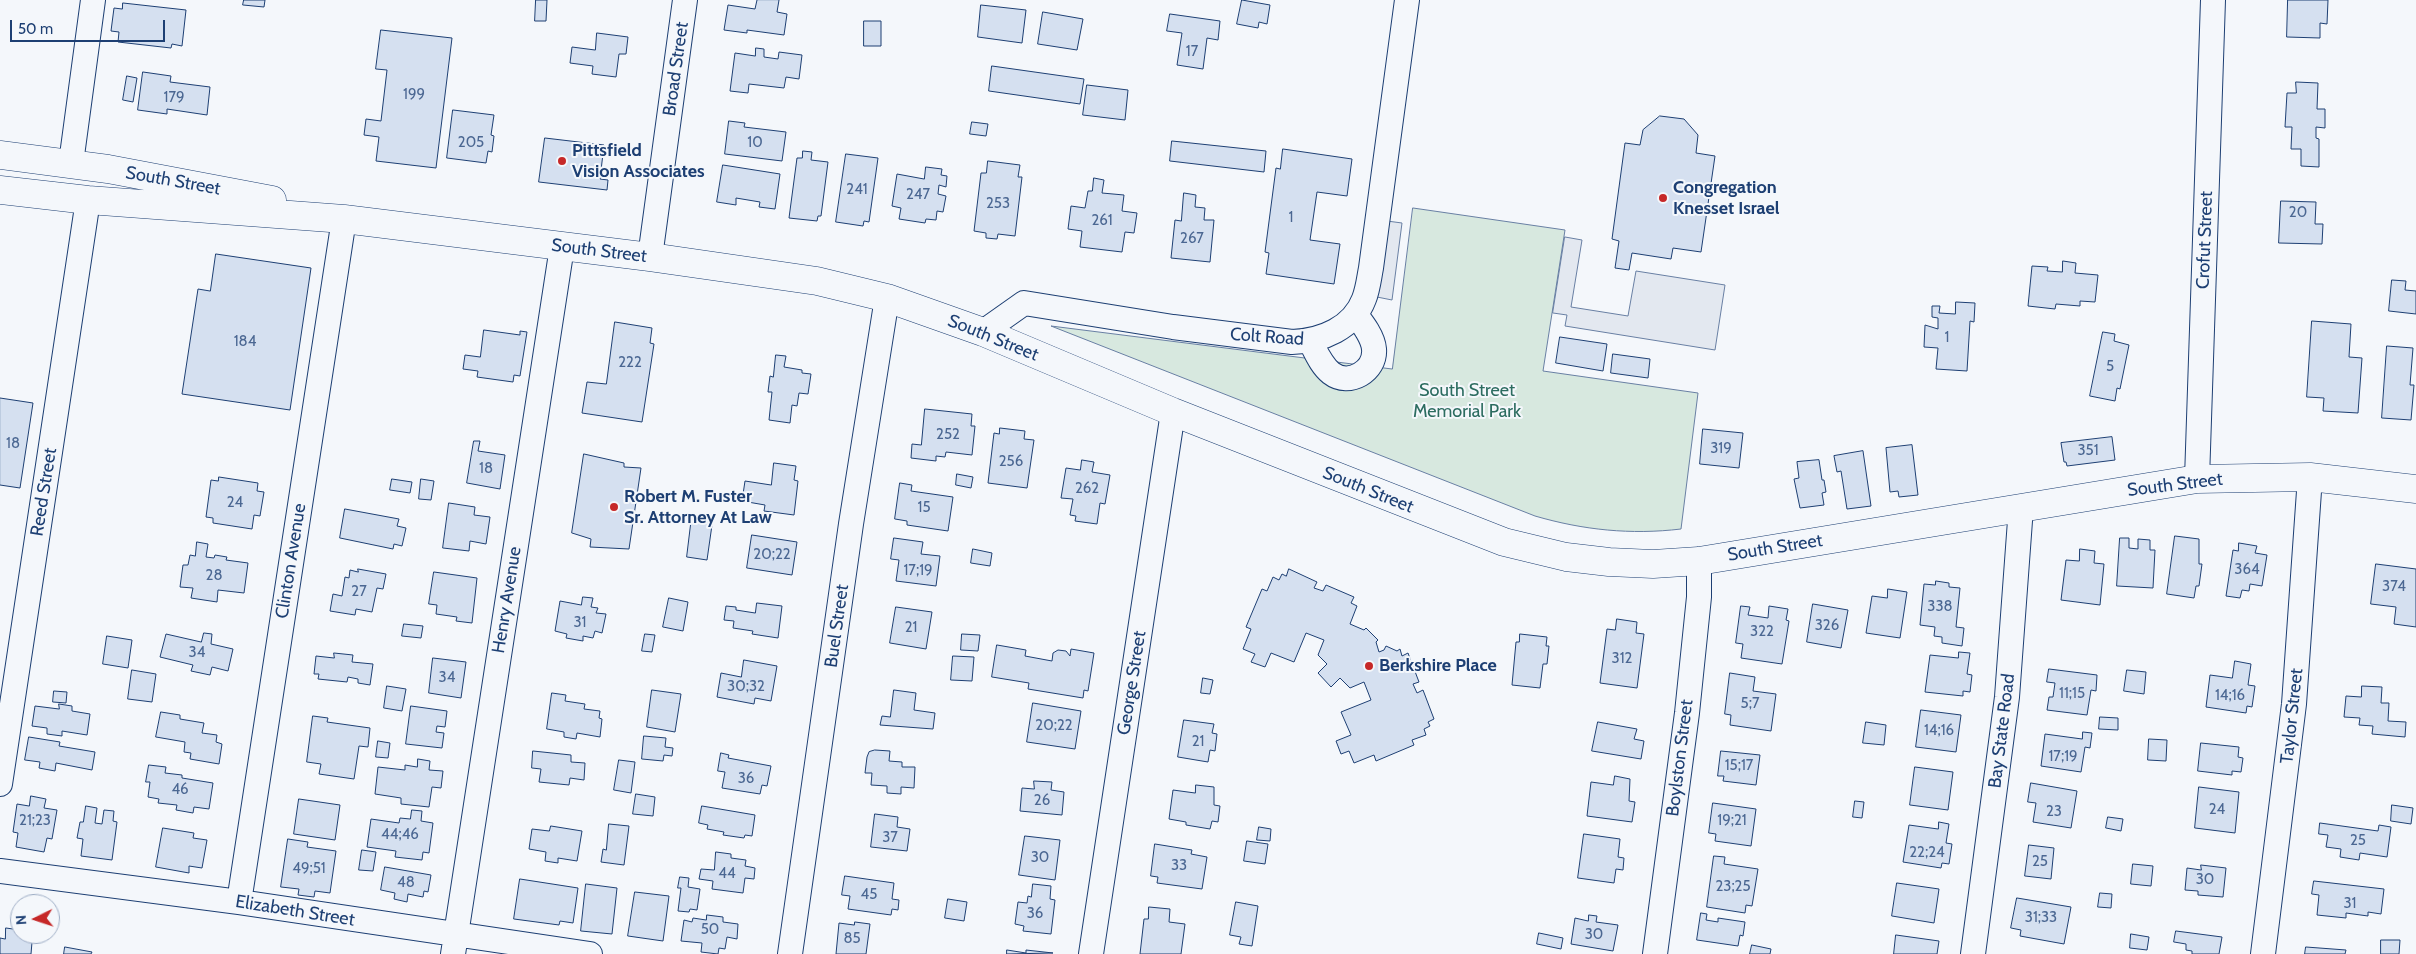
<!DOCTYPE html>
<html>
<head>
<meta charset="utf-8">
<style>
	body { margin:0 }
	#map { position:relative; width:2416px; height:954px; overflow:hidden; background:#f4f7fb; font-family:Cabin,sans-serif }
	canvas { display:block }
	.north { position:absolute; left:10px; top:894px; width:50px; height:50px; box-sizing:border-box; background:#f4f7fb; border:1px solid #9eadc5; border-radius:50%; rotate:266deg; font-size:14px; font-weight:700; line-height:20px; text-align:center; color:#1d3f73 }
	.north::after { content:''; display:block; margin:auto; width:18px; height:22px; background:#c62828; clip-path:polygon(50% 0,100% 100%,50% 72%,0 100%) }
	.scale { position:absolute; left:10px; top:20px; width:155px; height:22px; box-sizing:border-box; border:2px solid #1d3f73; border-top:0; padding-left:6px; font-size:15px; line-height:18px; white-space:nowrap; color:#1d3f73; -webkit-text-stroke:4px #f4f7fb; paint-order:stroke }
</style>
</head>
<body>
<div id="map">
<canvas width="2416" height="954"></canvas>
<div class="north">N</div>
<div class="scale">50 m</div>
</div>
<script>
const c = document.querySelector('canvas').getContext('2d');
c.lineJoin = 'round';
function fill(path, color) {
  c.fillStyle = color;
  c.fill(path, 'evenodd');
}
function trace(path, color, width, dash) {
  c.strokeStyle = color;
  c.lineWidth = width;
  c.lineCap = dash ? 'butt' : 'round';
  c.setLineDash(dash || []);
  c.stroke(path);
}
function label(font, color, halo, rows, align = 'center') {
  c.font = font + ' Cabin,sans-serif';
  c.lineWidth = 4;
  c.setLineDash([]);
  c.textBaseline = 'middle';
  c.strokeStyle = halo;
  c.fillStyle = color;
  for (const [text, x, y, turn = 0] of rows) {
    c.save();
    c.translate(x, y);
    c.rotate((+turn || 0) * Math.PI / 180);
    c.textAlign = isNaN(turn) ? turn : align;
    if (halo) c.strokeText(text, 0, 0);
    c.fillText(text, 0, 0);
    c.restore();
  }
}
const green = new Path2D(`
	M1413,208L1565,230L1543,371L1698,393L1681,529C1631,535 1583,530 1535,516L1051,326L1392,369Z`);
fill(green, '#d7e8df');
trace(green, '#687fa3', 1);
const parking = new Path2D(`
	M1387,221L1402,223L1392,300L1377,297Z
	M1565,237L1582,240L1571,307L1628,316L1636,271L1725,285L1715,350L1565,326L1567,315L1553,313Z`);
fill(parking, '#e3e8f0');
trace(parking, '#687fa3', 1);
const building = new Path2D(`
	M244,0H265L264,7L243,5Z
	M536,0H547L546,21H535Z
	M779,0L777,12L787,14L784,35L747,30V33L724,30L728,5L755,9L757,0Z
	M1242,0L1270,5L1267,24L1259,22L1258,28L1237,24Z
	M2288,0H2328L2327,24L2320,23V38L2287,37Z
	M123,3L186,10L182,46L172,44L171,48L118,42L119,32L111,31L114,8L122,9Z
	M981,5L1026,10L1022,43L978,37Z
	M1043,12L1083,19L1077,50L1038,44Z
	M1170,14L1220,21L1218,40L1207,38L1203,69L1177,65L1182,33L1167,31Z
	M864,21H881V46H864Z
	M381,30L452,38L436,168L376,161L379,137L364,135L366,119L381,121L387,70L376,69Z
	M597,33L628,37L626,54H619L616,77L592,74L593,66L570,63L572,47L595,50Z
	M756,48L764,49V57L778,59L779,52L802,55L799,79L786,77L784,88L749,84L748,93L730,91L735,53L755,56Z
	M992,66L1084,79L1080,104L989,91Z
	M143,72L171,76L170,82L210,87L207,115L167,109V114L138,110Z
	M127,76L137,78L133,102L123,100Z
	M2296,82L2318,83L2317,109H2325V128L2316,127V138L2319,139V167L2301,166V149H2291L2292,127H2285L2287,93H2296Z
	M1087,85L1128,90L1125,120L1083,115Z
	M453,110L494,115L491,135L494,136L492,152L488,151L486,163L447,158Z
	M1660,116L1684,119L1698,135L1696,153L1715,156L1701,252L1673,248L1671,259L1632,253L1629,270L1615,268L1619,241L1612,239L1625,143L1640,145L1643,130Z
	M729,121L745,123L744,127L786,132L782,161L725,154Z
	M972,122L988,124L986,136L970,134Z
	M545,138L604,145L600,179L608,180L607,190L539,182Z
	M1172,141L1266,151L1264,172L1170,161Z
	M1283,149L1352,159L1347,196L1317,192L1310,240L1340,244L1334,284L1266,274L1269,253L1265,252L1276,168L1280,169Z
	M803,151L812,152L811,160L828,162L821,216H818L817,221L789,218L797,158H802Z
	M846,154L878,158L869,222L864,221L863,226L836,222Z
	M988,161L1020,165L1018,177H1022L1015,236L998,234L997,239L986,238V233L974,231L981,173H986Z
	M723,165L780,174L775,209L759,207L760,202L736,198V205L717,202Z
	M926,167L942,169L941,175L947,176L946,187L939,185L938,194L946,196L943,212L937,211L936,220L926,219L925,223L899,219L901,208L892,206L897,174L924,179Z
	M1094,178L1104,180L1102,193L1124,195L1122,211L1137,213L1134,233L1125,232L1122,252L1080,247L1082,231L1068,229L1071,206L1085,208L1088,191H1092Z
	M1184,193L1196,195L1195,207L1205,208L1204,220H1214L1210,262L1171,258L1175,220L1181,221Z
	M2281,201L2316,202L2315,224H2323L2322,244L2279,243Z
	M216,254L311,268L290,410L182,394L198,289L210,291Z
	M2063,261L2076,263L2075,273L2098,275L2095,302L2080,301V306L2056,304L2055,309L2028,306L2032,266L2048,267L2047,271L2062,272Z
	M2392,280L2406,281L2405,290L2416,291V314L2389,311Z
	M1956,302L1975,303L1974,322L1970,321L1967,371L1936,369L1938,348L1924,347L1925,325L1938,329V318L1932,317V306H1940L1939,313L1955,314Z
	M2312,321L2351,324L2349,357L2362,358L2358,413L2323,411L2324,398L2307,397Z
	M615,322L652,328L650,343L654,344L642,422L582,413L587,382L606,384Z
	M484,330L520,335V331L527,332L520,376L514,375L513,382L477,377L478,371L463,369L465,355L480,357Z
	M2103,332L2115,334L2114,341L2129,345L2120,389L2117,388L2115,401L2090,396Z
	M1560,337L1607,344L1603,371L1556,363Z
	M2387,346L2413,348L2410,385H2414L2411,420L2382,418Z
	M1613,354L1650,359L1648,378L1611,373Z
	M776,355L786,356L784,367L802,370V373L811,374L808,394L799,393L797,406L792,405L790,423L769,420L772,392H768L770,376L773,377Z
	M0,398L33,403L20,488L0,485Z
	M925,409L972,414L971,426H975L972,455L946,452L945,457L936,456V461L911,458L912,444L921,445Z
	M1000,428L1025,431L1024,439L1034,440L1027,488L988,483L994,433L999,434Z
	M1703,429L1743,433L1739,468L1700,464Z
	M2112,437L2115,460L2067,466L2066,462H2064L2061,443Z
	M474,441H480L478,451L505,455L500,489L467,483Z
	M1912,445L1918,495L1899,497L1898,491L1890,492L1886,448Z
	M1863,451L1871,506L1847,509L1841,471L1837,472L1834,456Z
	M584,454L624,463V467L641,468L629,549L590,547L591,539L572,533Z
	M1082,460L1094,462L1092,472L1110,475L1105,504L1100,503L1097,524L1075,521L1076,516L1070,515L1073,499L1061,498L1066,468L1080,470Z
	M1819,460L1822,480H1824L1826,492L1822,493L1824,505L1800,508L1794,479L1799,478L1797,462Z
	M774,463L796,466L794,480L798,481L794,515L764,511L765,505L742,501L745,481L771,485Z
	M957,474L973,477L971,488L956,485Z
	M219,477L258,483L257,491L264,492L260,516L254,515L252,529L213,523V518L206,517L211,480L218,481Z
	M392,479L412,482L410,493L390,490Z
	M421,479L434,481L431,500L419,499Z
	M900,483L912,485L911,491L953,497L948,531L907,525V521L895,519Z
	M449,503L475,507L474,515L490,517L486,544L470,541L469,551L443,548Z
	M345,509L399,519L397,526L406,528L402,546L394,544L393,549L340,538Z
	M692,516L713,518L707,560L687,557Z
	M752,535L797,542L792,575L747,568Z
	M2175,536L2199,539V564H2202L2199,586H2196L2194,598L2167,594Z
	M894,538L923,542L921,554L940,556L936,586L896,581L899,560L891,559Z
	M2120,538H2129V548L2138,549V539L2150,540V550H2155L2153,588L2117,586Z
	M197,542L208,544L206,557L214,558L215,555L227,557L226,560L248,563L244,593L218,590L217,602L191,598L193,588L180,587L183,565H188L190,555L195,556Z
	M2239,543L2257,546L2255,553L2267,555L2262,586L2250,584L2249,591L2242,590L2240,598L2226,596L2233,550L2238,551Z
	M973,549L992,553L990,566L971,563Z
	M2080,549L2095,551L2094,563L2104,564L2100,605L2061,600L2066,560L2079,561Z
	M2376,564L2416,569V627L2394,624L2396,607L2371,604Z
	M358,569L386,574L383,589L377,588L372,612L356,609L355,615L330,611L333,594L342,596L345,577L349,578L350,570L358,572Z
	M1289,569L1317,582L1314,588L1323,591L1326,585L1354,597L1351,603L1357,606L1350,624L1364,630L1366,628L1378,640L1376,642L1379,652L1384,650L1386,646L1397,651L1400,649L1402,656L1408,653L1419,682L1413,684L1417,693L1423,690L1434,719L1428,722L1430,726L1424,729L1426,735L1412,740L1414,745L1376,761L1374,755L1354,763L1349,751L1341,754L1336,741L1351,735L1341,712L1371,700L1364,682L1350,688L1340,678L1331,687L1318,673L1327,664L1318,655L1324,640L1306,633L1294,662L1271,653L1265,667L1251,662L1255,654L1243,649L1251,629L1246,627L1262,589L1267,591L1273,577L1279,580L1282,574L1286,576Z
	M434,572L477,578L472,623L456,621L457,617L436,614L437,605L429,604Z
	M1936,581L1949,583V587L1960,588L1956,627L1964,628L1962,646L1942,643V637L1934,636L1935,627L1920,625L1924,584L1935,585Z
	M1888,589L1907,592L1900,638L1866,633L1872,596L1887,598Z
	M583,597L593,598L591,607L598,608L596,613L606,614L602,633L595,631L593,638L583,636V641L566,638L567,634L555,631L560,601L581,605Z
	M669,598L688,602L683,631L663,627Z
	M757,603L782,606L778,638L752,634L753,631L733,628L734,621L724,620L726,606L736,607V610L755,613Z
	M1813,604L1848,610L1841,648L1807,642Z
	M1741,606L1750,607L1748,615L1768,618L1769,606L1788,609L1786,620L1789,621L1782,664L1741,658L1743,644L1736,643Z
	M896,607L932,612L926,649L890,643Z
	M1617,619L1637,622L1636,633L1644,634L1637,688L1600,683L1607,629L1615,630Z
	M404,624L423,626L421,638L402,636Z
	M204,633L212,634L211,644L233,649L228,671L212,667L210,675L191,671L193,665L160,657L166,634L201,642Z
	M645,634L655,635L652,652L642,651Z
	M962,634L980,635L978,651L961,650Z
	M1520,634L1547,637L1546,646H1549L1547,664H1543L1540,688L1512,685L1516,642H1519Z
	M107,636L132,640L128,668L103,664Z
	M997,645L1026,650L1025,656L1052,661L1053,653L1058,650L1066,651L1070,656L1071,649L1094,653L1088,691L1084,690L1083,698L1028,689L1029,683L992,677Z
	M1959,652L1970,653L1967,674L1972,675L1970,692L1963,691V696L1925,692L1930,655L1958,658Z
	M334,653L353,655L352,662L373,664L370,685L358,683V679L348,677L347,682L318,679L319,674H314L316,656L334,658Z
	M953,656L974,657L972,681L951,680Z
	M433,658L466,662L461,698L429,693Z
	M744,660L777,666L771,701L755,698L754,704L717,697L721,673L741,677Z
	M2235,661L2251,664L2248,685L2255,686L2252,707L2247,706L2246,713L2206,707L2210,675L2232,678Z
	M2049,669L2097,675L2096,691L2091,690L2087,715L2047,710L2049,697H2053L2055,683L2047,682Z
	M132,670L156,674L152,702L128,699Z
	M2127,670L2146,672L2144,694L2124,691Z
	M1730,673L1755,677L1753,691L1776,694L1771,731L1730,725L1731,715L1725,714Z
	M1203,678L1213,680L1210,694L1201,693Z
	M387,686L406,689L402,711L384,708Z
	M2362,686L2382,687L2381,703H2389L2388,721L2406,722L2405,737L2372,734L2373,726L2359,725L2360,718L2344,717L2346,696L2361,697Z
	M652,690L681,694L675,732L647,727Z
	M894,690L916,693L914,710L935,713L933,729L880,725L882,716L890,717Z
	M54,691L67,692L66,703L53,702Z
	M552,693L566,695L565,701L585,704L584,709L600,711L599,718L602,719L600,737L577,733L576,739L564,737V732L547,729Z
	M1033,703L1081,711L1075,749L1027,742Z
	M59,704L72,706V711L90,714L87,735L62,731V736L47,734V728L32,726L35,706L59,709Z
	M411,706L447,711L445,727L437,726L436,732L444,733L442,748L406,744Z
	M1921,710L1961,715L1956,752L1916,747Z
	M161,712L180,715V719L204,723L202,733L217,735L216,742L222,744L219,764L190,759L191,753L184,752L185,742L156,737Z
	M313,716L328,718L327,722L370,728L368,747L359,746L354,779L319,774L321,764L307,762Z
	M2100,717L2118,718V730L2099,729Z
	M1184,720L1214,724L1212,733L1217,734L1215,751L1210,750L1208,762L1178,757Z
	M1598,722L1637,729L1634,739L1644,741L1641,759L1592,751Z
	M1866,722L1886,725L1884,745L1863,743Z
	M2083,732L2092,733L2090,748L2085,747L2081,772L2041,766L2045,734L2082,739Z
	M644,736L666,738L665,747L673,748L672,756L664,755L663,761L642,759Z
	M29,737L60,742L59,746L95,752L92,770L56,763L55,771L39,768L40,762L25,760Z
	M2149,739L2167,740L2166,761L2148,760Z
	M378,741L390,743L388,758L376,757Z
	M2201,743L2239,747L2238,757L2243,758L2241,772L2232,771V775L2198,771Z
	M875,750L890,751L889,761L902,762V767H915L914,788L901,787V794L887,793V786L871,785L872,773H865L867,757L869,752Z
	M533,751L571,755V762L585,763L584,780L570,778L569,785L539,782L541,769L532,768Z
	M1721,751L1760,755L1756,785L1723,781L1724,776H1718Z
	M721,753L729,755L728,758L771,766L767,786L762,785L760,794L722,788L725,772L718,771Z
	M418,759L430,761L429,770L443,771L441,788L432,787L429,807L401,804V798L375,794L378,767L405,770V765L417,767Z
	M619,760L635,762L631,793L614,790Z
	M149,765L166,767L165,773L182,775V778L213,783L209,809L194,807L193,813L176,810L177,805L158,803L159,799L148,797L150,782H146Z
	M1915,767L1953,772L1948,810L1910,805Z
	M1615,776L1630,779L1629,801L1635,802L1632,822L1587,816L1591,782L1613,785Z
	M1034,781L1052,782L1051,790L1064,792L1062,815L1020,811L1022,788L1034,789Z
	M2031,783L2077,791L2071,828L2033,822L2036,803L2028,802Z
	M1196,785L1214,787V805L1220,806L1218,822L1212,821L1210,829L1186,825V822L1169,819L1173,790L1195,793Z
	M2199,787L2239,792L2235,833L2195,828Z
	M636,794L655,797L653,816L633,814Z
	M31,796L46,799L44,808L57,810L52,839L47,838L44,852L16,847L18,833L13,832L17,804L29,806Z
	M299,799L340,805L335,840L294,834Z
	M1855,801L1864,802L1862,818L1853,817Z
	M1713,803L1756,809L1751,846L1715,841L1716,834L1709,833Z
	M2392,805L2413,808L2411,824L2391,821Z
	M86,806L97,808L95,823L102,824L104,810L114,811L113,821L117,822L112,860L81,856L83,839L77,838L80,822H83Z
	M702,806L755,815L752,836L745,835L744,838L723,835L724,832L707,829L708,825L699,823Z
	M412,810L422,811L421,821L433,823L429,853L423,852L422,860L395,857L396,851L367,847L371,819L399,823L400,818L410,819Z
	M875,814L898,817L897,827L910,829L907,851L871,847Z
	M2108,817L2123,819L2121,831L2106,828Z
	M1939,822L1949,824L1946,843L1952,844L1949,864L1942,863L1941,868L1903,862L1909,825L1938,829Z
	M2320,823L2378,831L2379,825L2391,827L2387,857L2360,853L2359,860L2340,857L2341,849L2326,847L2328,835L2319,834Z
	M609,824L629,826L624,865L601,862L603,849L606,850Z
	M551,826L582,831L577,861L558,858V863L545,861L546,852L529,849L532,829L549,831Z
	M1259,827L1271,829L1270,841L1257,840Z
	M163,828L194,833L193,838L207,840L202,868L189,866V873L156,867Z
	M1584,834L1620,839L1618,857L1624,858L1623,870L1616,869L1614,883L1578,878Z
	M1025,836L1060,840L1055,880L1019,875Z
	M288,839L308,842L307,847L336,851L330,893L315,891L314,897L298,895L299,889L281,887Z
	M1247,841L1268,844L1265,864L1244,861Z
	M1155,844L1192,850L1191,854L1207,857L1202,889L1157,883L1158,877L1151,876Z
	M2029,845L2054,848L2051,879L2025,876Z
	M362,850L376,852L373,871L359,870Z
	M716,852L731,854V858L746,860L745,866L755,868L754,879L745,878L743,893L712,889L713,881L699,879L701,869L714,870Z
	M1714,856L1725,857L1724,864L1758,869L1752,906L1746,905L1745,913L1707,907Z
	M2133,864L2153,866L2151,886L2131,884Z
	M2201,865L2226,868L2223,897L2198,895V891L2185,890L2187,868L2201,870Z
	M385,867L431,875L428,892L424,891L423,897L408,894L407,902L394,899L395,893L381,890Z
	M845,876L894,883L892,899L899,900L898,910L892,909L891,915L848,909L850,896L842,895Z
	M680,877L689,878L688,887L700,889L697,910L690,909L689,912L678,911L681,888H678Z
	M520,879L578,888L573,923L560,921L559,925L514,919Z
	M2314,881L2384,889L2381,914L2368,912V916L2346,913V918L2317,915L2319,895L2312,894Z
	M1897,883L1939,889L1934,923L1892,916Z
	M586,884L617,888L612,934L581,931Z
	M1033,884L1051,886L1050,899L1055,900L1051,934L1023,931L1024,926L1015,924L1018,902L1027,903L1028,896L1031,897Z
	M635,892L669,896L663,941L628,936Z
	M2100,893L2112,894L2111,908L2098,907Z
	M2017,898L2071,907L2064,944L2020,936L2021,930L2011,928Z
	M948,899L967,902L964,921L945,918Z
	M1236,902L1258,906L1252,946L1239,944L1241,937L1230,935Z
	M1149,907L1170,909L1169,922L1185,924L1181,954H1140L1144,919H1148Z
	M1701,913L1707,914L1706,920L1718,922V918L1745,922L1743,936L1740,935L1738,946L1697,940Z
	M707,915L723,917V922L738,924L737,939L727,937L725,949L719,948L718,954L701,952L702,943L681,941L684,920L692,922L693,918L706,920Z
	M1589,915L1597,916L1596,922L1618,925L1613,951L1571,944L1575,918L1588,921Z
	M855,922L870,924L866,954H836L839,923L854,925Z
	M6,928L20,930V934H27L26,941L32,942L31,954H0V938L5,939Z
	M2176,931L2222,937L2219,954H2192V951L2186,950V944L2174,942Z
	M1539,933L1563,938L1561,949L1537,944Z
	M2131,934L2149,937L2147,950L2130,948Z
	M1896,935L1939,941L1937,954H1894Z
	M2381,940H2400L2399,954H2381Z
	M1752,945L1771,949L1770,954H1750Z
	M65,947L92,952L91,954H64Z
	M2306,947L2346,950L2345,954H2305Z
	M1007,950L1026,953V950L1053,953L1007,954Z`);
fill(building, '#d5e0f0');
trace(building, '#1d3f73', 1);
const minor = new Path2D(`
	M71,163L93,0
	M650,257L685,0
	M983,332L1024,303L1173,327L1292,342C1322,341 1353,328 1364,299C1368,289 1369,278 1371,268L1407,0
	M1310,341C1316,352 1321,365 1331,373C1349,387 1376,371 1374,349C1373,337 1363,324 1356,315
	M2197,479L2213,0
	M0,784L88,200
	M0,871L239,902L590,954
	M239,902L344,219
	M453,954L562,247
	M790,954L851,524L887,298
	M1091,954L1173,412
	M1655,954L1687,713L1699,597V561
	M1973,954L2007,697L2021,507
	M2263,954L2294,704L2310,477`);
const highway = new Path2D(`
	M0,155L108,169L272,200
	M0,190L88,200L344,219L650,257L817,281L887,298L983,332L1173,412L1504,542L1566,557L1609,562L1653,564L1699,561L2197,479L2310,477L2416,489`);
trace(minor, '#1d3f73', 26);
trace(highway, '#1d3f73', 29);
trace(minor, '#f4f7fb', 24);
trace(highway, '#f4f7fb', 28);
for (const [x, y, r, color] of [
	[562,161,5,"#c62828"],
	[1663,198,5,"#c62828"],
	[614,507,5,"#c62828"],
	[1369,666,5,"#c62828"]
]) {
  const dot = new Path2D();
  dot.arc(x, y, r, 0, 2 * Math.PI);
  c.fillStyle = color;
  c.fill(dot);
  trace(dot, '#f4f7fb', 2);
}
label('15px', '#4b6792', null, [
	["17",1192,52],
	["199",414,95],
	["179",174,98],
	["205",471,143],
	["10",755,143],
	["241",857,190],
	["247",918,195],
	["253",998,204],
	["20",2298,213],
	["1",1291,218],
	["261",1102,221],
	["267",1192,239],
	["1",1947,338],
	["184",245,342],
	["222",630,363],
	["5",2110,367],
	["252",948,435],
	["18",13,444],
	["319",1721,449],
	["351",2088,451],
	["256",1011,462],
	["18",486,469],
	["262",1087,489],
	["24",235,503],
	["15",924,508],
	["20;22",772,555],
	["364",2247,570],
	["17;19",918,571],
	["28",214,576],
	["374",2394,587],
	["27",359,592],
	["338",1940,607],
	["31",580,623],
	["326",1827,626],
	["21",911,628],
	["322",1762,632],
	["34",197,653],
	["312",1622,659],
	["34",447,678],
	["30;32",746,687],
	["11;15",2072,694],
	["14;16",2230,696],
	["5;7",1750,704],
	["20;22",1054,726],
	["14;16",1939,731],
	["21",1198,742],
	["17;19",2063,757],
	["15;17",1739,766],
	["36",746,779],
	["46",180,790],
	["26",1042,801],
	["24",2217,810],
	["23",2054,812],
	["21;23",35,821],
	["19;21",1732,821],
	["44;46",400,835],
	["37",890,838],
	["25",2358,841],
	["22;24",1927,853],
	["30",1040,858],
	["25",2040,862],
	["33",1179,866],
	["49;51",309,869],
	["44",727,874],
	["30",2205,880],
	["48",406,883],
	["23;25",1733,887],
	["45",869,895],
	["31",2350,904],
	["36",1035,914],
	["31;33",2041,918],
	["50",710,930],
	["30",1594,935],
	["85",852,939]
]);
label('18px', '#1d3f73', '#f4f7fb', [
	["Broad Street",676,69,-82],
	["South Street",173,181,10],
	["Crofut Street",2205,240,-88],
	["South Street",599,251,7],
	["Colt Road",1267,337,4],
	["South Street",993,338,22],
	["South Street",2175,485,-7],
	["South Street",1368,490,22],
	["Reed Street",44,492,-81],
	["South Street",1775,548,-9],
	["Clinton Avenue",291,561,-81],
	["Henry Avenue",507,600,-81],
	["Buel Street",837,626,-82],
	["George Street",1132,683,-81],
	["Taylor Street",2292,716,-84],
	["Bay State Road",2002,731,-83],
	["Boylston Street",1680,758,-83],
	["Elizabeth Street",295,911,9]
]);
label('bold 18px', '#1d3f73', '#f4f7fb', [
	["Pittsfield",572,151],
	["Vision Associates",572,172],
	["Congregation",1673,188],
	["Knesset Israel",1673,209],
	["Robert M. Fuster",624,497],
	["Sr. Attorney At Law",624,518],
	["Berkshire Place",1379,666]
], 'left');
label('18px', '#2c6c60', '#f4f7fb', [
	["South Street",1467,391],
	["Memorial Park",1467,412]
]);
</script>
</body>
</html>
